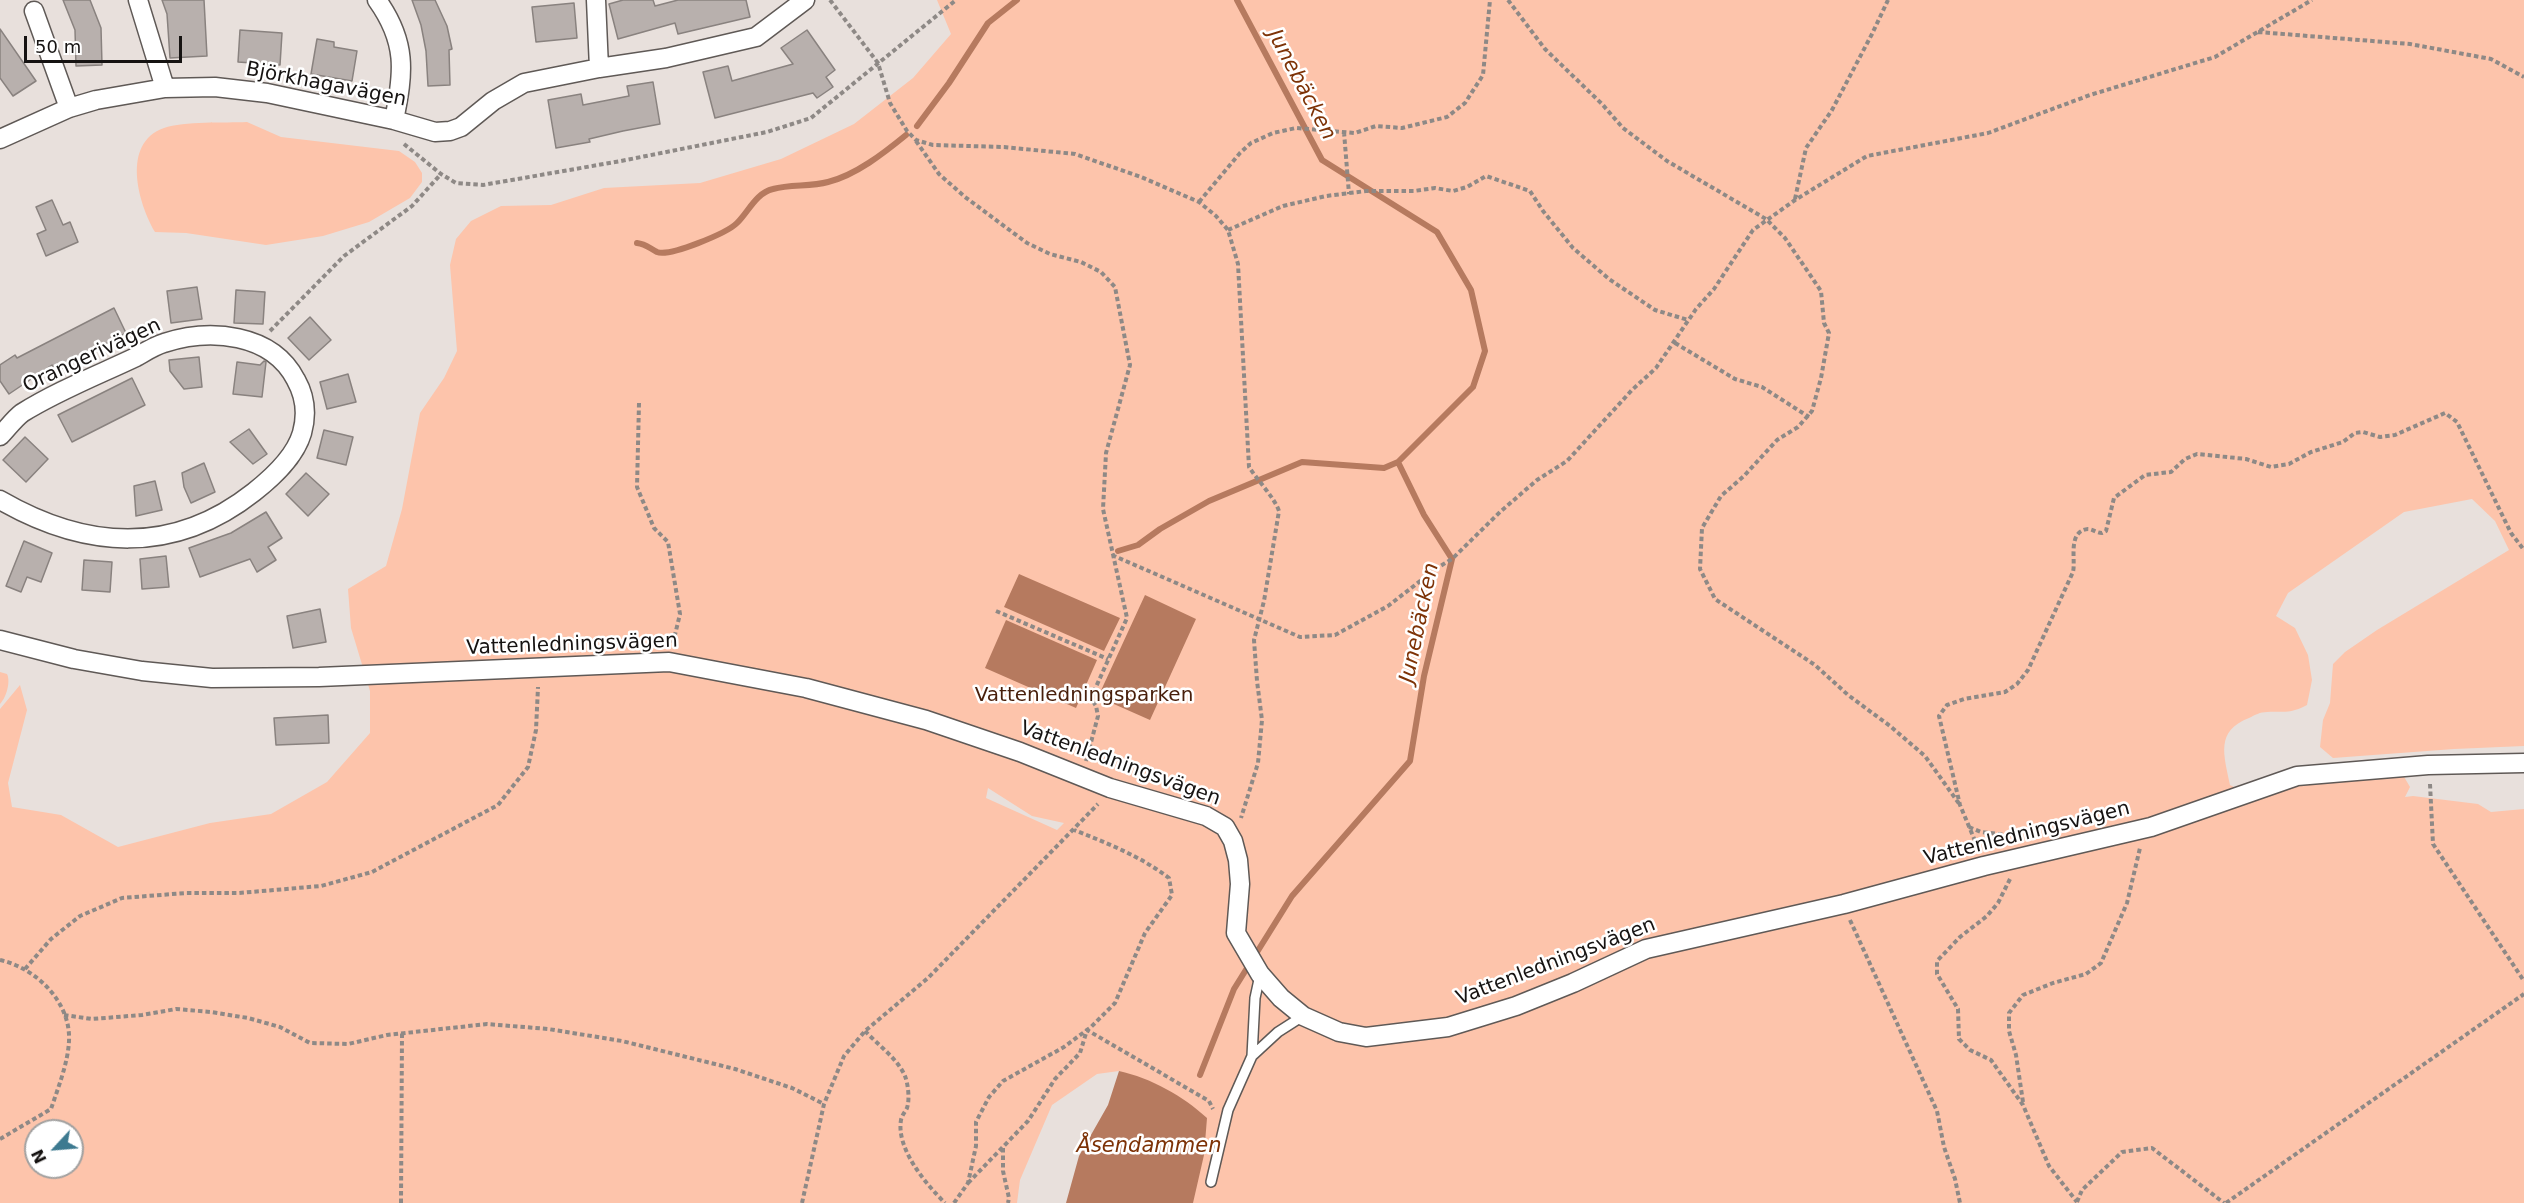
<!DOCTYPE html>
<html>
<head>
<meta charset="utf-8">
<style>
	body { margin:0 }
	#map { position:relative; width:2524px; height:1203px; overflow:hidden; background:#e8e0dc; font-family:"DejaVu Sans",sans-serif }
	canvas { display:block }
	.north { position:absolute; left:24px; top:1119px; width:60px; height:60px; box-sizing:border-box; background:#fff; border:2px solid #a2a1a0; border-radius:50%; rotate:244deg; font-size:16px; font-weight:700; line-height:24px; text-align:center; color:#161312 }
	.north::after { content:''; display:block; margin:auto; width:21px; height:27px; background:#3d7a90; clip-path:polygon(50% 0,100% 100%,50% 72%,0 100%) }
	.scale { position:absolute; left:24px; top:36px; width:158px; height:27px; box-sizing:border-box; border:3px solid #161312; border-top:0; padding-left:8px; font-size:18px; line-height:21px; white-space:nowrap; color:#161312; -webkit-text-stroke:4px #fff; paint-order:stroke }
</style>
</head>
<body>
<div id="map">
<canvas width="2524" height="1203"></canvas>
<div class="north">N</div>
<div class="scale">50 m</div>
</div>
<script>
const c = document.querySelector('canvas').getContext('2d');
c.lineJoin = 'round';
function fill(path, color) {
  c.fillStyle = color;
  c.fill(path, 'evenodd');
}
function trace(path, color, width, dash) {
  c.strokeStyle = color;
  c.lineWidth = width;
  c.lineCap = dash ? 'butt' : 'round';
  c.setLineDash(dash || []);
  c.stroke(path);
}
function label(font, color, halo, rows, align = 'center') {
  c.font = font + ' "DejaVu Sans",sans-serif';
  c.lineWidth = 5;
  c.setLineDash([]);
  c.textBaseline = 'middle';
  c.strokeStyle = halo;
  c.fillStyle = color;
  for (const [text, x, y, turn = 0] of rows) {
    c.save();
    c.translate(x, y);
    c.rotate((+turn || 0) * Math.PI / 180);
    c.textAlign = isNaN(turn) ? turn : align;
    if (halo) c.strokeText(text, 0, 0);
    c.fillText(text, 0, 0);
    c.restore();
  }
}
fill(new Path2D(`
	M937,0H2524V746L2454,749L2333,758L2320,747L2323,720L2330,703L2333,664L2345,652L2377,630L2509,550L2495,521L2472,499L2404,512L2288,593L2276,616L2295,628L2308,655L2312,680L2307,705C2290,714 2285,711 2267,712C2260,712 2255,715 2249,718C2215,731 2224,755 2230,785L2256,798L2294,783L2403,775L2410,787L2405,797L2413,796L2478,804L2491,812L2524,809V1203H1151L1121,1072L1119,1071L1097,1074L1052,1105L1020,1180L1017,1203H0V709L20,685L27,710L8,783L12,807L61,815L118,847L210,823L271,814L327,782L370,733V691L351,628L348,589L386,566L402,509L420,413L444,378L457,351L450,265L456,239L471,221L501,206L551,205L604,188L700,183L781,159L854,124L913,78L951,34ZM988,788L1032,816L1064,823L1057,830L986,798ZM36,1131H72V1167H36Z
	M247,122L281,137L399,151L415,162L422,173V182L410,198L369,222L323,236L266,245L186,233L155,232C138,203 121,143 164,128C184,121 225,123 247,122Z
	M0,672L7,674C11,682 6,698 0,704Z`), '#fdc4ab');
fill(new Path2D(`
	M1019,574L1120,618L1104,651L1004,607Z
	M1145,595L1196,619L1150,720L1098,697Z
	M1006,620L1097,660L1076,708L985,668Z
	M1119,1071C1151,1078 1183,1096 1207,1118L1204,1155L1193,1203H1066L1079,1156L1108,1105Z`), '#b67a5f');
trace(new Path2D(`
	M917,126L949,83L988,23L1017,0
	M637,243C646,244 649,248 657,252C670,257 727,233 737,223C749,211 756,193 773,189C791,184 810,187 828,182C856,175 884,153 906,135
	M1118,551L1138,545L1160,529L1209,501L1302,462L1384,468L1398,462
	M1200,1075L1234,989L1292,896L1410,761L1424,676L1452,559L1424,515L1398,462L1473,387L1485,351L1471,290L1437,232L1322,160L1237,0`), '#b67a5f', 6);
const building = new Path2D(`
	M63,0H90L101,28L102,65L76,66L75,30Z
	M162,0H204L207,56L170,58L167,14Z
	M412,0H435L447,26L452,49L449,50L450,85L428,86L426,51L421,25Z
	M623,0H653L655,6L678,0H746L750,17L678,34L675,23L618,39L609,4Z
	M574,3L577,38L536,42L532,7Z
	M0,29L36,81L13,96L0,78Z
	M240,30L282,33L280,65L238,62Z
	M807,30L835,70L826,77L833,87L817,98L813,93L715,118L703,72L728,66L732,81L793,64L781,48Z
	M317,39L334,42V47L357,51L352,81L311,74Z
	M653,82L660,124L623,131L589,139L590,142L556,148L548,100L581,94L583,105L629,96L627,86Z
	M52,200L63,225L70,222L78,242L46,256L37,234L46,230L36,207Z
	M197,287L202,319L171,323L167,291Z
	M236,290L265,292L263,324L234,323Z
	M114,308L126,333L56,371L52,365L9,394L0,381V365L15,355L17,358Z
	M310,317L331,340L309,360L288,338Z
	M199,357L202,387L184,389L170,371L169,360Z
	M264,361L266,362L262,397L233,394L237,362L260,365Z
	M348,374L356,402L327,409L320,382Z
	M132,378L145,405L72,442L58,415Z
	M249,429L267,454L253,464L230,442Z
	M324,430L353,437L346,465L317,458Z
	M25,437L48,459L26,482L3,460Z
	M204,463L215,492L191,503L184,487L182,473Z
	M306,473L329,494L308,516L286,494Z
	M155,481L162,510L136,516L134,486Z
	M266,512L282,538L268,547L276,560L257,572L250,559L200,577L189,548L231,533Z
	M24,541L52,553L41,582L27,577L21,592L6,586Z
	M166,556L169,587L142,589L140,559Z
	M84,560L112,562L110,592L82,590Z
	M320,609L326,642L293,648L287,616Z
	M328,715L329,743L276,745L274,718Z`);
fill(building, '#b8b0ad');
trace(building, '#89827f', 1.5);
const service = new Path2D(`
	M1252,1056L1255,998L1260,975
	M1211,1182L1228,1110L1252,1056L1278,1032L1303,1016`);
const minor = new Path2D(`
	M138,0L165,88
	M377,0C407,42 404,72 394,120
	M596,0L599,68
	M34,11L69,108
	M0,139L69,108L96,100L165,88L215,87L267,93L394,120L435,132L450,131L461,127L493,101L524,83L599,68L666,58L756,37L805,0
	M0,436C7,429 14,419 22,413C57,391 98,375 136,357C145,352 154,346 164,343C210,328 272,333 296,380C305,396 307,415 302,433C295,457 273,477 254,492C173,556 85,549 0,500
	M0,640L74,659L142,671L212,678L319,677L669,662L806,688L926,720L1020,752L1110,788L1206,816L1225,827L1233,841L1238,860L1240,884L1236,933L1260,974L1281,998L1303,1016L1339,1032L1366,1037L1448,1027L1516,1006L1573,983L1646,949L1844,904L1984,866L2151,827L2297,776L2428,765L2524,763`);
trace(service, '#5f5956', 12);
trace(minor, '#5f5956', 21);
trace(new Path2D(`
	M830,0L878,63L890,103L907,131L916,140L933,145L1004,147L1075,154L1141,177L1199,202L1216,216L1228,230L1238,264L1249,467C1258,481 1274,497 1279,511L1264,601L1254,640L1257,681L1262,720L1258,763L1241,818
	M1508,0L1545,49L1602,104L1623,128L1667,161L1766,219L1785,238L1821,291L1824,323L1829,333L1821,378L1812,411L1798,427L1777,440L1744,476L1721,496L1702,528L1700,569L1715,599L1815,665L1848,695L1890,726L1925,756L1960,805
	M2258,32L2410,44L2491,59L2524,77
	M1344,132L1349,194
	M916,141L939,174L965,197L1027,243L1050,254L1081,262L1101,272L1115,287L1130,365L1106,453L1103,509L1127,618L1091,698L1096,706L1098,716L1086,761
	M404,144L441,174L456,183L483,185L621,161L767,132L811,118L956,0
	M1795,199L1806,148L1832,110L1872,34L1888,0
	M1199,202L1240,153L1251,143L1273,133L1296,128L1355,133L1376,126L1402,128L1447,117L1465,103L1483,75L1490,0
	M1228,230L1283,206L1326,196L1366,191H1414L1435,188L1453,191L1467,187L1486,176L1530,191L1543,211L1573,248L1609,279L1655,310L1688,320
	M270,331L344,256L412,206L441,174
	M1675,343L1735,379L1762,387L1809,417
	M639,403L637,487L654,528L668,542L680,614L673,643
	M1112,555L1300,637L1335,635L1388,606L1437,568L1452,559L1500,512L1537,480L1567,461L1632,390L1656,368L1696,309L1714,289L1753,230L1795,200L1867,156L1988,133L2090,95L2215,57L2312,0
	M996,611L1108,659
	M2430,784L2433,844L2524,981
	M1969,827L1981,832L2017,836L2018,839
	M1978,848L1960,805L1939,716L1947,705L1964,699L2005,692L2017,684L2028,670L2073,572C2076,560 2067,531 2088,529C2093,529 2096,533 2102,533L2106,531L2114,498L2145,475L2171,472L2185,459L2197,454L2246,459L2271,467L2289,464L2311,452L2343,442L2355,433L2363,432L2380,437L2395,435L2445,413L2457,422L2511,533L2524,550
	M2010,879L1998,903L1987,916L1960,937L1937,961V974L1958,1009L1959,1039L1970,1050L1991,1060L2023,1105L2049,1166L2077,1202
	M1850,920L1937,1111L1944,1147L1955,1179L1960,1203
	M0,960C36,968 71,1002 69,1041C68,1063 58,1088 51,1109L0,1139
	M25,969L51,939L80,916L122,898L186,893H239L321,886L372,872L498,805L528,767L536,730L538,687
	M64,1015L92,1019L142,1015L176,1009L211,1012L248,1018L280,1027L310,1043L348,1044L387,1035L487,1024L548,1029L622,1041L735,1069L792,1088L824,1104
	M865,1031C878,1045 897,1058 905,1076C908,1084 910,1099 907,1108C905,1112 902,1115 901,1120C896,1149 926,1184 945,1203
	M2023,1102L2016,1055L2009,1031V1013L2023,995L2053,983L2086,974L2101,963L2127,903L2140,848
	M1003,1148V1171L1009,1198L1008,1203
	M968,1183L1028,1121L1055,1079L1080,1053L1087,1030L1209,1101L1213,1109
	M2077,1202L2082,1190L2122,1152L2152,1148L2224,1203
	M401,1203L402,1033
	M802,1203L824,1104L844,1056L865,1031L928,978L1098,804
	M954,1203L968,1183L976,1146V1122L989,1097L1003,1081L1064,1047L1091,1027L1115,1003L1145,933L1172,895L1169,878C1140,856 1107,843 1074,830
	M2226,1203L2524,994`), '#8e8986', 4, [4.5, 3]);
trace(service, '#fff', 9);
trace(minor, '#fff', 18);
label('20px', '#161312', '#fff', [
	["Björkhagavägen",326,85,11],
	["Orangerivägen",92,356,-25],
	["Vattenledningsvägen",572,645,-2],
	["Vattenledningsvägen",1120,764,20],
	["Vattenledningsvägen",2027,834,-14],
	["Vattenledningsvägen",1556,962,-21]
]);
label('20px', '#481f0b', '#fff', [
	["Vattenledningsparken",1084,696]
]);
label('italic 21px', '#7d3206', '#fff', [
	["Junebäcken",1301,85,62],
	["Junebäcken",1420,623,-78],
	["Åsendammen",1149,1147]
]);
</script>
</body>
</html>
